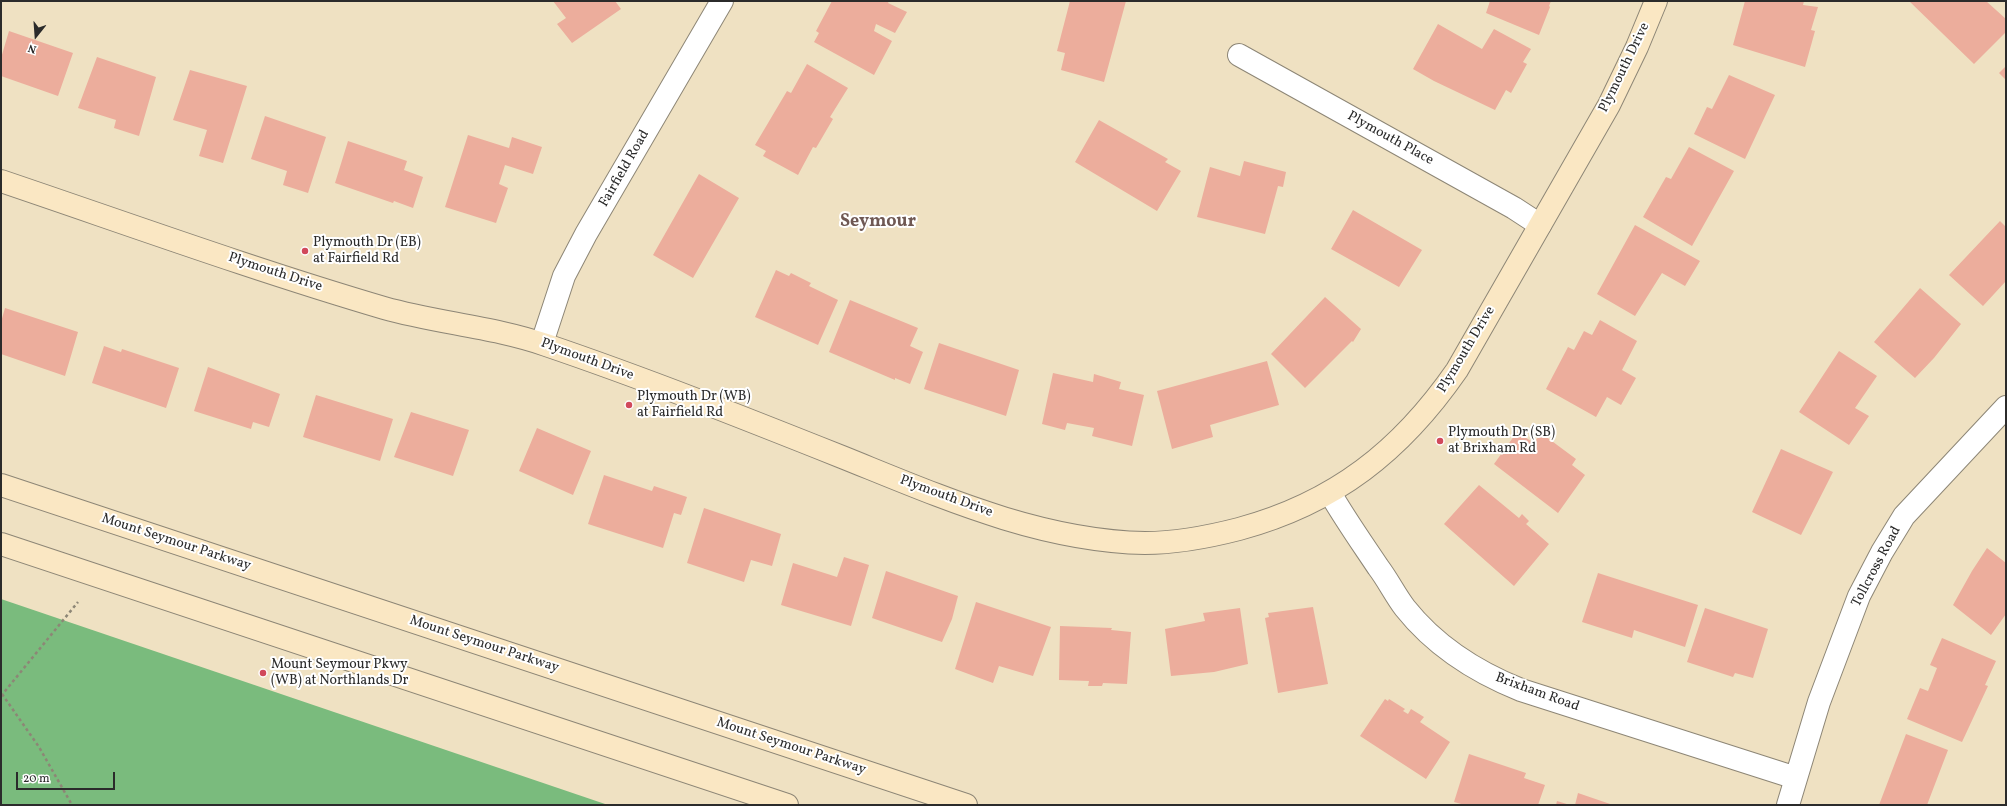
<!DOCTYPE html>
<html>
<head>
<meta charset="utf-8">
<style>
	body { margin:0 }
	#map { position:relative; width:2007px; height:806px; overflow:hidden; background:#efe1c2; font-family:Vollkorn,serif }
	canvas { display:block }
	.frame { position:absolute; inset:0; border:2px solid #2b2b2b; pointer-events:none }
	.north { position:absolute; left:16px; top:16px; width:40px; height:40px; -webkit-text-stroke:3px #fff; paint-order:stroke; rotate:197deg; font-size:11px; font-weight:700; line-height:16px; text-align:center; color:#2b2b2b }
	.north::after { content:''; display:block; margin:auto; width:14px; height:18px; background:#2b2b2b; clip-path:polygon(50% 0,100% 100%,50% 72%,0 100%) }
	.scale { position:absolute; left:16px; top:772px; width:99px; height:18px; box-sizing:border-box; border:2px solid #2b2b2b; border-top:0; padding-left:5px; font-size:12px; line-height:14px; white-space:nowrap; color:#2b2b2b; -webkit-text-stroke:3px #fff; paint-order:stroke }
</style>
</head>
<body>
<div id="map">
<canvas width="2007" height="806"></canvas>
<div class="frame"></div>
<div class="north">N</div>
<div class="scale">20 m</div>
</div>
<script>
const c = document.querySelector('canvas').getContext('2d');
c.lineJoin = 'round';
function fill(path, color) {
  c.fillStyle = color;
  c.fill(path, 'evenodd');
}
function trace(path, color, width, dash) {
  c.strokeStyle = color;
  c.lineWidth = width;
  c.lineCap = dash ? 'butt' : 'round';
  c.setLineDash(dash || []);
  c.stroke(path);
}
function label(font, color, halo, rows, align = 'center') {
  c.font = font + ' Vollkorn,serif';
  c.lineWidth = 4;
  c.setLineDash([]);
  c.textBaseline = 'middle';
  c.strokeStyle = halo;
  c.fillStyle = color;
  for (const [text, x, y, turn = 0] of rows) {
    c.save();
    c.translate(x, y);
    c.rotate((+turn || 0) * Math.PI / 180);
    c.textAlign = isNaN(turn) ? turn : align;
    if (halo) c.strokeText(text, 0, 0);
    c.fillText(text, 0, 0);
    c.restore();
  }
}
fill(new Path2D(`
	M1,599L608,805H1Z`), '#7abb7d');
fill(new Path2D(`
	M553,1H615L621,9L572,43L557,24L566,18Z
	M832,1H889L888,3L907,12L895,33L876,24L874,31L892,41L874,75L814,42L819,33L816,31Z
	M1070,1H1126L1104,82L1061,70L1065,53L1057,51Z
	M1490,1H1551L1549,6L1550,7L1539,35L1486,13Z
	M1745,1H1804L1803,5L1818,7L1811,30L1815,31L1805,67L1733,45Z
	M1909,1H1986L2006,19V32L1974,64Z
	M1438,24L1482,49L1494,29L1531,49L1523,62L1527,64L1511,93L1506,90L1495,110L1434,81L1413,69Z
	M9,31L73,53L58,96L1,76V58Z
	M97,57L156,77L139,136L114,128L116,120L78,108Z
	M807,64L848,88L830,117L833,119L816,148L813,147L798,175L763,156L766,151L755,145L787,91L791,93Z
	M2006,66V80L1999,73Z
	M190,70L247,86L223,163L199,156L207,130L173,120Z
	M1729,75L1775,95L1745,159L1694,134L1707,107L1712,109Z
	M265,116L326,137L308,193L283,185L287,171L251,159Z
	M1099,120L1168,159L1165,162L1181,171L1157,211L1075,162Z
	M468,135L509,148L512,137L542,147L533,174L505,165L499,184L508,188L496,223L445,207Z
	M348,141L407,161L404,170L423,177L413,208L394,201L393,203L335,183Z
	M1689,147L1734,171L1692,246L1643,217L1666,177L1671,179Z
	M1244,161L1286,172L1283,187L1278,186L1265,234L1197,217L1210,167L1240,176Z
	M699,174L739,198L693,278L653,255Z
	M1353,210L1422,250L1399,287L1331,249Z
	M2000,221L2006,227V281L1983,306L1949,275Z
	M1635,225L1700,261L1685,286L1662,273L1635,316L1597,294Z
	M776,270L789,276L791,273L811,283L809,286L838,300L818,345L755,317Z
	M1920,288L1961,324L1934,358L1915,378L1874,342Z
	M1325,297L1361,329L1353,342L1352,341L1305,388L1271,354Z
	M850,300L918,328L910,346L923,352L910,384L895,378V380L829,352Z
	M5,308L78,332L65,376L1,354V322Z
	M1600,320L1637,341L1622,370L1636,378L1621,405L1607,397L1596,417L1546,389L1568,347L1574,350L1584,331L1592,335Z
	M939,343L1019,370L1006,416L924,389Z
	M104,346L121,352L122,349L179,368L166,408L92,383Z
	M1839,351L1877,376L1855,408L1869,416L1849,445L1799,412Z
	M1267,361L1279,405L1210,425L1213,437L1172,449L1157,391Z
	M208,367L280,394L269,427L253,422L251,429L194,411Z
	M1053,373L1093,382L1094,374L1121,382L1119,389L1144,395L1132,446L1092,436L1094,428L1067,423L1065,430L1042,424Z
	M316,395L393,419L380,461L303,437Z
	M411,412L469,430L453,476L394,457Z
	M537,428L591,451L573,495L519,471Z
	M1517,432L1534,443L1541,433L1576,459L1572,465L1585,475L1558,513L1494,464Z
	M1781,449L1833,472L1801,535L1752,512Z
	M604,475L652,491L654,486L687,497L681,515L674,513L663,548L588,524Z
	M1479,485L1519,518L1522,514L1529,521L1526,524L1549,544L1514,586L1444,524Z
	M704,508L781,534L772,566L751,560L744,582L687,563Z
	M1987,548L2006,563V614L1991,635L1953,605L1972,571Z
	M844,557L869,565L851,626L781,605L793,563L837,577Z
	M886,571L958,596L952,619L942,642L872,618Z
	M1598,573L1698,605L1685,647L1634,630L1632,638L1582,622Z
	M976,602L1051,627L1033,676L999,666L993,683L955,669Z
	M1313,607L1328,684L1278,693L1265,618L1269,617L1268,613Z
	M1240,608L1248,664L1214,672L1171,676L1165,629L1205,621L1203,613Z
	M1705,608L1768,629L1753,678L1735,673L1733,677L1687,662Z
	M1060,626L1112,628L1111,630L1131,632L1127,684L1103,683L1102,686H1088L1089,681L1059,680Z
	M1942,638L1996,661L1985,685L1988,686L1962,742L1907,719L1920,688L1928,691L1937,668L1930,665Z
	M1385,699L1388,701L1389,699L1405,709L1403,711L1408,714L1411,709L1424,717L1420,722L1450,742L1426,779L1360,736Z
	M1906,734L1948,750L1927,805H1879Z
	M1469,754L1526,773L1524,778L1545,785L1538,805H1465L1454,802Z
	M1578,793L1613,805H1575Z
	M1557,801L1570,805H1556Z`), '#ecad9c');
const street = new Path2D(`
	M1239,55L1514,208L1540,225
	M542,343L564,276L586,234L722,1
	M1330,493C1345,519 1362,543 1378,567C1388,580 1395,595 1405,608C1436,647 1476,672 1521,690L1796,778
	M1788,805L1819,702L1859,596L1882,552L1904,516L2006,407`);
const secondary = new Path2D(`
	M1,181C128,224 255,270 384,308C437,323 494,327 546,345C646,379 744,418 842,457C939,496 1039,541 1145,543C1177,543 1208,537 1239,529C1335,503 1401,451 1457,370L1609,105L1637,47L1656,1
	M1,485L966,805
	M1,544L787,805`);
trace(street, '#8d8676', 24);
trace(secondary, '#8d8676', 24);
trace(new Path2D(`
	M2,694L39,747L72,805
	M1,696L78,602`), '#8d8676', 2.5, [3, 3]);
trace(street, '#fff', 22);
trace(secondary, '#fae7c3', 22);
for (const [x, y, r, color] of [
	[305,251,4,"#d1495b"],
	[629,405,4,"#d1495b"],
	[1440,441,4,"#d1495b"],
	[263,673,4,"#d1495b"]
]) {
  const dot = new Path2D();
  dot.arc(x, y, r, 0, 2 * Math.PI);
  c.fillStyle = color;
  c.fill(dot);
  trace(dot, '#fff', 1.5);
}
label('14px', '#2b2b2b', '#fff', [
	["Plymouth Drive",1625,68,-64],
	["Plymouth Place",1390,139,29],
	["Fairfield Road",625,169,-60],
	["Plymouth Drive",275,273,18],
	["Plymouth Drive",1467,350,-59],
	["Plymouth Drive",587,360,20],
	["Plymouth Drive",946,497,20],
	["Mount Seymour Parkway",176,543,18],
	["Tollcross Road",1877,567,-62],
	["Mount Seymour Parkway",484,645,18],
	["Brixham Road",1537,693,20],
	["Mount Seymour Parkway",791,747,18]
]);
label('14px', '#2b2b2b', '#fff', [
	["Plymouth Dr (EB)",313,243],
	["at Fairfield Rd",313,259],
	["Plymouth Dr (WB)",637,397],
	["at Fairfield Rd",637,413],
	["Plymouth Dr (SB)",1448,433],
	["at Brixham Rd",1448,449],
	["Mount Seymour Pkwy",271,665],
	["(WB) at Northlands Dr",271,681]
], 'left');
label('bold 18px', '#6f5853', '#fff', [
	["Seymour",878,223]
]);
</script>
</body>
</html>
